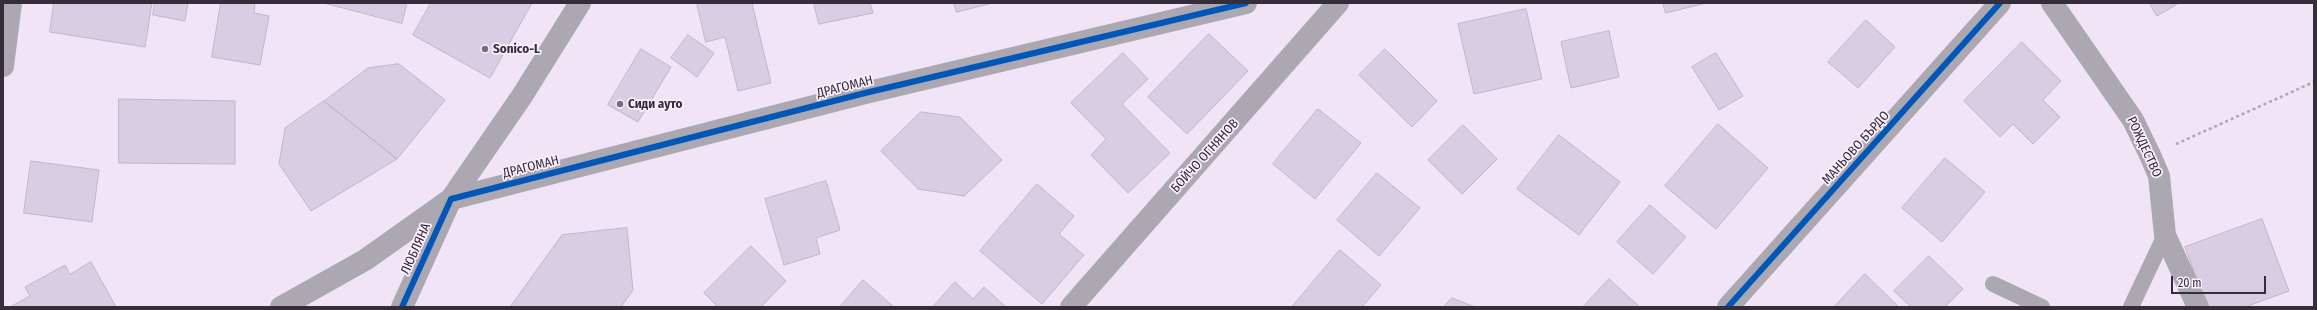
<!DOCTYPE html>
<html>
<head>
<meta charset="utf-8">
<style>
	body { margin:0 }
	#map { position:relative; width:2317px; height:310px; overflow:hidden; background:#f2e4f7; font-family:"Fira Sans Condensed",sans-serif }
	canvas { display:block }
	.frame { position:absolute; inset:0; border:4px solid #362d3a; pointer-events:none }
	.scale { position:absolute; left:2171px; top:276px; width:95px; height:18px; box-sizing:border-box; border:2px solid #362d3a; border-top:0; padding-left:5px; font-size:12px; line-height:14px; white-space:nowrap; color:#362d3a; -webkit-text-stroke:3px #faeffe; paint-order:stroke }
</style>
</head>
<body>
<div id="map">
<canvas width="2317" height="310"></canvas>
<div class="frame"></div>
<div class="scale">20 m</div>
</div>
<script>
const c = document.querySelector('canvas').getContext('2d');
c.lineJoin = 'round';
function fill(path, color) {
  c.fillStyle = color;
  c.fill(path, 'evenodd');
}
function trace(path, color, width, dash) {
  c.strokeStyle = color;
  c.lineWidth = width;
  c.lineCap = dash ? 'butt' : 'round';
  c.setLineDash(dash || []);
  c.stroke(path);
}
function label(font, color, halo, rows, align = 'center') {
  c.font = font + ' "Fira Sans Condensed",sans-serif';
  c.lineWidth = 3.5;
  c.setLineDash([]);
  c.textBaseline = 'middle';
  c.strokeStyle = halo;
  c.fillStyle = color;
  for (const [text, x, y, turn = 0] of rows) {
    c.save();
    c.translate(x, y);
    c.rotate((+turn || 0) * Math.PI / 180);
    c.textAlign = isNaN(turn) ? turn : align;
    if (halo) c.strokeText(text, 0, 0);
    c.fillText(text, 0, 0);
    c.restore();
  }
}
const building = new Path2D(`
	M54,3H152L145,47L50,32Z
	M155,3H188L185,21L153,15Z
	M221,3H255L254,13L269,16L260,65L212,57Z
	M324,3H407L402,23Z
	M431,3H532L490,78L413,35Z
	M697,3H752L771,83L738,91L725,37L706,42Z
	M814,3H870L873,13L819,24Z
	M954,3H993L957,12Z
	M1663,3H1706L1666,13Z
	M2150,3H2179L2157,16Z
	M1526,9L1542,79L1474,94L1458,24Z
	M1866,20L1895,47L1858,88L1828,62Z
	M1609,31L1619,77L1571,88L1561,42Z
	M1209,34L1248,71L1187,134L1148,97Z
	M688,35L714,53L697,77L671,58Z
	M2022,42L2061,81L2043,100L2060,117L2033,144L2013,124L2000,137L1964,101Z
	M641,49L671,67L638,122L608,105Z
	M1385,49L1437,101L1412,127L1359,75Z
	M1123,53L1148,79L1122,104L1170,153L1128,193L1091,155L1106,139L1071,103Z
	M1716,53L1743,96L1719,110L1692,67Z
	M399,64L445,100L397,159L324,101L368,68Z
	M119,99L235,101V164L119,163Z
	M324,101L397,159L311,211L279,164L285,128Z
	M1318,109L1361,143L1315,199L1273,164Z
	M921,112L960,117L1002,160L964,196L918,189L881,151Z
	M1718,124L1768,168L1716,229L1665,186Z
	M1463,125L1497,159L1462,194L1428,160Z
	M1559,135L1620,182L1579,235L1517,189Z
	M1945,158L1985,192L1942,242L1902,208Z
	M31,161L99,170L92,222L24,213Z
	M1377,173L1420,208L1379,256L1337,220Z
	M826,181L840,230L816,238L820,254L784,265L765,199Z
	M1037,184L1074,216L1059,234L1084,255L1042,304L980,251Z
	M1650,205L1686,237L1653,274L1617,242Z
	M2262,219L2289,291L2245,307H2207L2185,247Z
	M627,228L633,290L621,307H510L562,235Z
	M751,246L786,281L761,307H718L704,293Z
	M1340,250L1381,285L1362,307H1292Z
	M1929,256L1963,289L1945,307H1911L1894,291Z
	M91,262L116,307H10L30,296L25,287L65,265L70,274Z
	M1865,274L1899,307H1834Z
	M1609,279L1640,307H1583Z
	M863,280L894,307H840Z
	M955,282L973,299L984,287L1006,307H933Z
	M1452,298L1475,307H1444Z`);
fill(building, '#d8cee4');
trace(building, '#beb6c5', 1);
trace(new Path2D(`
	M2176,144L2314,82`), '#aba8b1', 2.5, [3, 3]);
trace(new Path2D(`
	M1993,284L2042,307
	M2131,307L2165,235`), '#aba8b1', 16);
trace(new Path2D(`
	M2052,3L2133,120L2150,155L2159,176L2165,235L2198,307
	M3,66L11,3
	M402,307L451,199L865,93L1246,3
	M1071,307L1338,3
	M1728,307L2000,3`), '#aba8b1', 22);
trace(new Path2D(`
	M281,307L365,260L451,199L522,96L580,3`), '#aba8b1', 22);
trace(new Path2D(`
	M402,307L451,199L865,93L1246,3
	M1728,307L2000,3`), '#0057b8', 6);
for (const [x, y, r, color] of [
	[485,49,4,"#786d7c"],
	[620,104,4,"#786d7c"]
]) {
  const dot = new Path2D();
  dot.arc(x, y, r, 0, 2 * Math.PI);
  c.fillStyle = color;
  c.fill(dot);
  trace(dot, '#faeffe', 1.5);
}
label('bold 13px', '#362d3a', '#faeffe', [
	["Sonico-L",493,49],
	["Сиди ауто",628,104]
], 'left');
label('13px', '#362d3a', '#faeffe', [
	["ДРАГОМАН",845,87,-14],
	["РОЖДЕСТВО",2144,147,65],
	["МАНЬОВО БЪРДО",1856,148,-48],
	["БОЙЧО ОГНЯНОВ",1205,156,-48],
	["ДРАГОМАН",531,167,-14],
	["ЛЮБЛЯНА",416,249,-66]
]);
</script>
</body>
</html>
